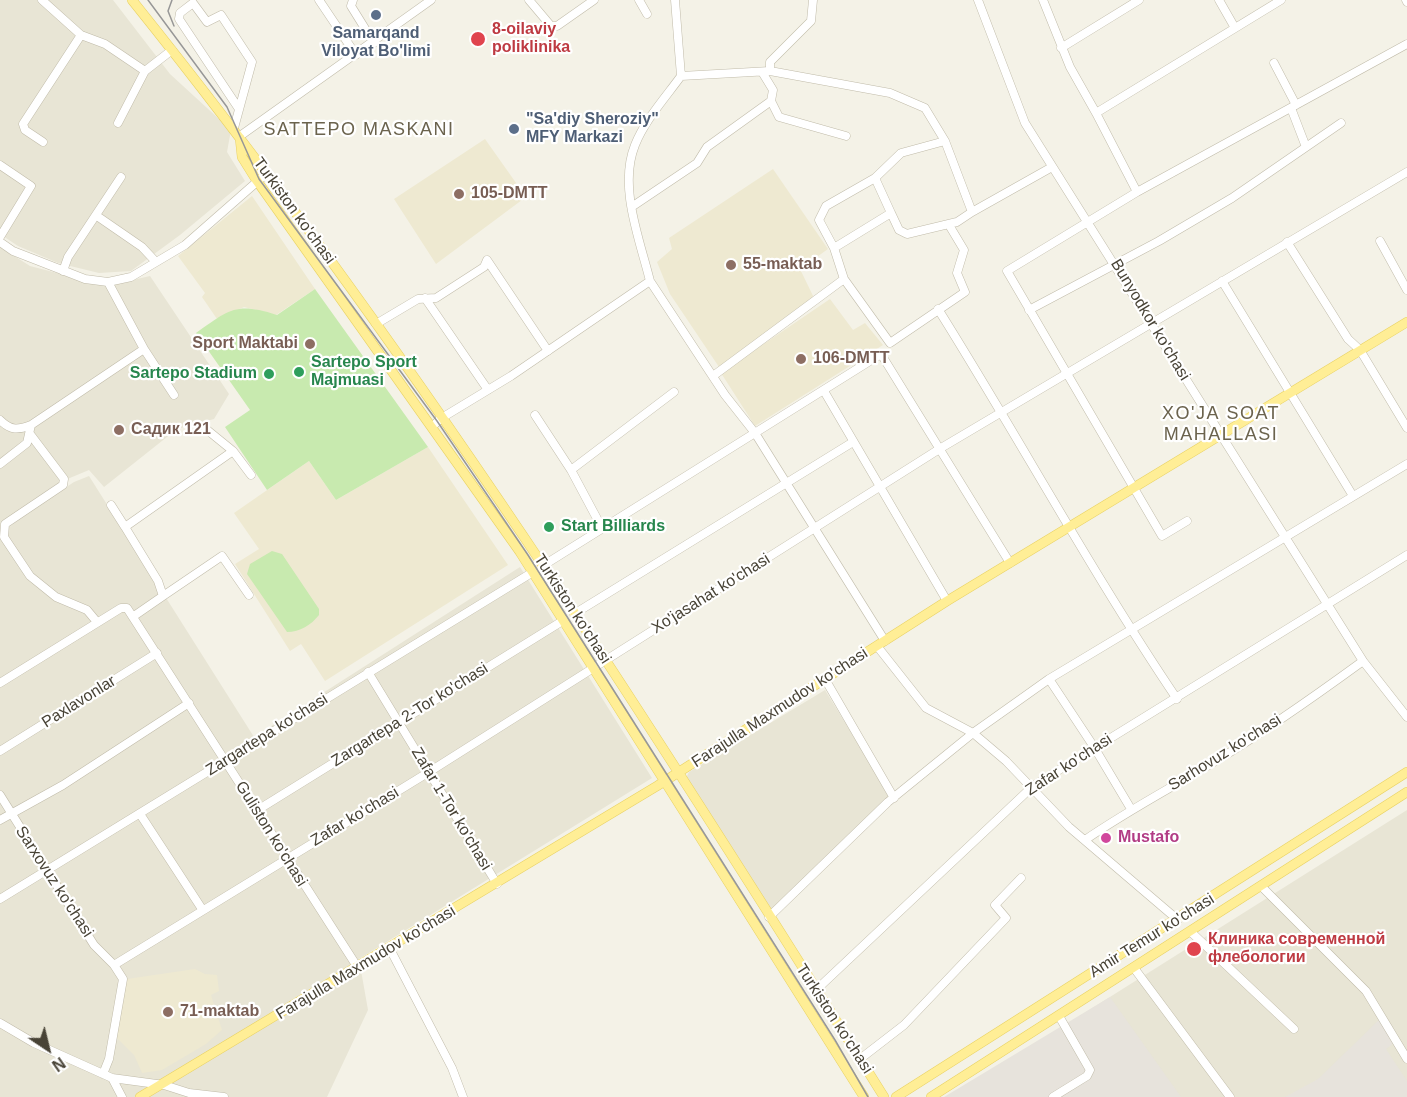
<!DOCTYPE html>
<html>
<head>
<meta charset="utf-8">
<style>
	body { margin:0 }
	#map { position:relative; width:1407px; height:1097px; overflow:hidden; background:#f4f2e7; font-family:Helvetica,sans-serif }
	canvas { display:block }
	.north { position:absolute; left:18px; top:1019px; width:60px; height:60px; -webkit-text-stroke:4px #fff; paint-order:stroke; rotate:145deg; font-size:16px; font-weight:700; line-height:24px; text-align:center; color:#484336 }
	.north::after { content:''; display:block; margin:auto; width:21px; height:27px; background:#484336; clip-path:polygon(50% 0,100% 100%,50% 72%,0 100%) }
</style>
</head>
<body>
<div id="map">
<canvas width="1407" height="1097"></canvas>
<div class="north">N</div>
</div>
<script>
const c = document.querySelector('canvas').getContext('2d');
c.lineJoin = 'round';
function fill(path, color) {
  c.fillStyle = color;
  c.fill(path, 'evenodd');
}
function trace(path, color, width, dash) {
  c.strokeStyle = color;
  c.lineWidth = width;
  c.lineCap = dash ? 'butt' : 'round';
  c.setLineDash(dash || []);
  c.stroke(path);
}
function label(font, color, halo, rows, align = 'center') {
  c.font = font + ' Helvetica,sans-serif';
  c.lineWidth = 4.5;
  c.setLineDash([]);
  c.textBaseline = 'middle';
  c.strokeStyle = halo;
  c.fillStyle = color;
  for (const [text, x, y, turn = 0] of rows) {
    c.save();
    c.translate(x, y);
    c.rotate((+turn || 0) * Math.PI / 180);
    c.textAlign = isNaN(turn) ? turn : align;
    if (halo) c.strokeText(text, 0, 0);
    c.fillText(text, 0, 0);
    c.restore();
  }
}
fill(new Path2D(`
	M0,0H113L170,74L231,130L227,152L245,181L180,235L131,271L99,273L58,263L18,246L0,234Z
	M0,247L30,266L107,286L150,276L229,394L214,419L177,429L104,487L89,470L65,480L0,524Z
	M89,476L254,737L520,567L652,778L359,959L368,1010L327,1097H0V535L20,518L74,482Z
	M825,690L893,801L768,915L687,780V776L689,772Z
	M1407,810V1097H951Z`), '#e8e5d5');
fill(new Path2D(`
	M1110,997L1181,1097H944Z
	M1379,1020L1394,1043L1386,1049L1407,1081V1097H1285L1318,1079Z`), '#e7e3dc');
fill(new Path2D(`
	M485,139L526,197L436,264L394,199Z
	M773,169L828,249L800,269L815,300L719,367L670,294L657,262L672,249L669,238Z
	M252,196L315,289L276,315L244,307L217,319L202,297L205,293L178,256Z
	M830,299L853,330L865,323L883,345L755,426L721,373Z
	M428,447L508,565L325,681L301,644L290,651L235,564L259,549L234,513L309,461L336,500Z
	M195,969L205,974L217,975L219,991L211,995L222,1030L206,1044L162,1070L142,1073L134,1055L115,1036L127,979Z`), '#eee9d1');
fill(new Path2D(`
	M315,289L428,447L336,500L309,461L267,490L225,427L250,410L196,333C230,309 236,302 277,315Z
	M272,551L282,554L319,609V615C311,625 300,632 287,632L247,574L250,564Z`), '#c8eaaf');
const minor = new Path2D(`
	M42,0L81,35L23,124L25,130L43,142
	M319,0L356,55
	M353,0L351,6L374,43
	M529,0L551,26H557L594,0
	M639,0L647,14
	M978,0L1025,123L1363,661L1407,717
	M1043,0L1070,67L1096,113
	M1219,0L1235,28
	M1406,0L1407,2
	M81,35L105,44L145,71
	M1061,48L1139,0
	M1274,63L1296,105
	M770,71V62L811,21L813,0
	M762,72L773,90L771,101L779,117L846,136
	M681,76L770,71L890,93L925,108L945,141L972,212L1052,167
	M1291,108L1306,147
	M118,123L145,71L172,50
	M234,128L252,62L221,15L207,22L193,3L180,13L179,19L239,109
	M240,136L431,0
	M945,141L901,153L875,178L826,206L819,220L834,248L891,213L899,230L907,234L957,222L972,212
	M0,165L31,186L0,237
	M875,178L891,213
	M1137,192L1096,113L1281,0
	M633,206L697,163L707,147L771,101
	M97,216L142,247L156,262
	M1380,241L1407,290
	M0,242L13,251L85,279L108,282L131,277L185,245L267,173
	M1287,242L1348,339L1360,350L1407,428
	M63,271L68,257L121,177
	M844,279L890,343L965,292L957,273L964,250L949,225
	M650,281L725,395L755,433L885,641
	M1222,281L1353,496
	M425,298L488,390
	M938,309C1019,438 1092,573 1177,699
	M1029,310L1159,241L1232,198L1341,123
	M376,324L418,299L436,298L484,267L487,260L548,351
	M144,349L174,395
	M713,376L844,279L834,248
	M824,391L947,601
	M535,415L571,470L602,528
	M0,420C11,431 18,430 31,425
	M433,426L440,419L511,376L650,281C640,240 618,187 635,145C645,120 665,98 681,76L675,0
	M206,429L233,451
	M30,434L64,479L63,485L5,524L4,537L30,576L56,597L87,610L97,622
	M0,464L27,443L31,425L144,349L108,282
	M571,470L674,392
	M111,505L125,527
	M1187,521L1162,536L1007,271L1137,192L1407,44
	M544,565L881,354L1010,563
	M163,596L222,556L249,595
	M574,614L853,442
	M134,616L163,596L158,581L125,527L233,451L251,475
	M877,646L926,708L973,733L1006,761L1069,827L1178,920
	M368,672L497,884
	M825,679L894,798
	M1049,679L1094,747L1131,809
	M0,683L121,608H127L358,968
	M0,751L157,653
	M0,795L94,945L114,965L123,979L109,1059L103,1074
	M256,811L564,620
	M140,814L202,909
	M0,820L63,785L189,703
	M1085,840C1127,811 1171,788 1214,762C1266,731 1315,696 1363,661
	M1261,886L1366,991L1407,1059
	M0,899L533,572
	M769,917L888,802L973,733L1049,679L1407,464
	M1191,932L1294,1029
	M390,949L452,1068L463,1097
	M114,965L429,772L941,448L1407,172
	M1134,968L1230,1097
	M815,991L1033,786L1407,555
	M0,1023L34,1043L112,1078L164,1085L189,1093L224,1097
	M860,1059L904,1025L1006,918L995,905L1021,878
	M112,1078L122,1097
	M1053,1097L1087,1076L1090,1070L1059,1016`);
const major = new Path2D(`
	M132,0C410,346 649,721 884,1097
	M240,138L242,157L257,181L520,552L864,1097
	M140,1097L657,786L947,601L1407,322
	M896,1097L1407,772
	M931,1097L1407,792`);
trace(minor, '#c0bba9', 9);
trace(major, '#e8d162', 10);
trace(minor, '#fff', 8);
trace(major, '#ffee96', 9);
trace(new Path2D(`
	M148,0L227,107L259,179L437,421L528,555L835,1040L868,1097
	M172,0L168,11L174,26`), '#979797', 1.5);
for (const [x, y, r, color] of [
	[376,15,6,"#5c6f8a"],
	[478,39,8,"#e0444e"],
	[514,129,6,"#5c6f8a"],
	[459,194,6,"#8d6e63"],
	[731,265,6,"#8d6e63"],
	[310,344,6,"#8d6e63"],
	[801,359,6,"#8d6e63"],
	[299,372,6,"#2e9e5b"],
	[269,374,6,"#2e9e5b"],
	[119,430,6,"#8d6e63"],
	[549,527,6,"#2e9e5b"],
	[1106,838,6,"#d1479c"],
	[1194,949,8,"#e0444e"],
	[168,1012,6,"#8d6e63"]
]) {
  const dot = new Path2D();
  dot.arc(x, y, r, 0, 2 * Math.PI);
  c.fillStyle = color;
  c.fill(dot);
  trace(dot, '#fff', 2);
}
label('bold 16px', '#be3a42', '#fff', [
	["8-oilaviy",492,30],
	["poliklinika",492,48],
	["Клиника современной",1208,940],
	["флебологии",1208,958]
], 'left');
label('bold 16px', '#4e5e75', '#fff', [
	["Samarqand",376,34],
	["Viloyat Bo'limi",376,52],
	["\"Sa'diy Sheroziy\"",526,120,"left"],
	["MFY Markazi",526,138,"left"]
]);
label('bold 16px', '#785e54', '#fff', [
	["105-DMTT",471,194],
	["55-maktab",743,265],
	["Sport Maktabi",298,344,"right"],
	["106-DMTT",813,359],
	["Садик 121",131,430],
	["71-maktab",180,1012]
], 'left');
label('16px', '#484336', '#fff', [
	["Turkiston ko'chasi",294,211,54],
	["Bunyodkor ko'chasi",1150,320,59],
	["Xo'jasahat ko'chasi",711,594,-32],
	["Turkiston ko'chasi",572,609,57],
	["Paxlavonlar",79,702,-32],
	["Farajulla Maxmudov ko'chasi",780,708,-33],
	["Zargartepa 2-Tor ko'chasi",410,715,-32],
	["Zargartepa ko'chasi",267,735,-32],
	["Sarhovuz ko'chasi",1225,753,-32],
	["Zafar ko'chasi",1069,765,-33],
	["Zafar 1-Tor ko'chasi",451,809,59],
	["Zafar ko'chasi",355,817,-31],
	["Guliston ko'chasi",271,834,58],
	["Sarxovuz ko'chasi",54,882,57],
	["Amir Temur ko'chasi",1152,936,-32],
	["Farajulla Maxmudov ko'chasi",366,963,-31],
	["Turkiston ko'chasi",834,1019,57]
]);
label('bold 16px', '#27864d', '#fff', [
	["Sartepo Sport",311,363],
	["Majmuasi",311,381],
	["Sartepo Stadium",257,374,"right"],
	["Start Billiards",561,527]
], 'left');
label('bold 16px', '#b23c85', '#fff', [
	["Mustafo",1118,838]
], 'left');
c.letterSpacing = '1.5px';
label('18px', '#6b634d', '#fff', [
	["SATTEPO MASKANI",359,130],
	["XO'JA SOAT",1221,414],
	["MAHALLASI",1221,435]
]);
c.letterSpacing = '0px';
</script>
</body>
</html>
